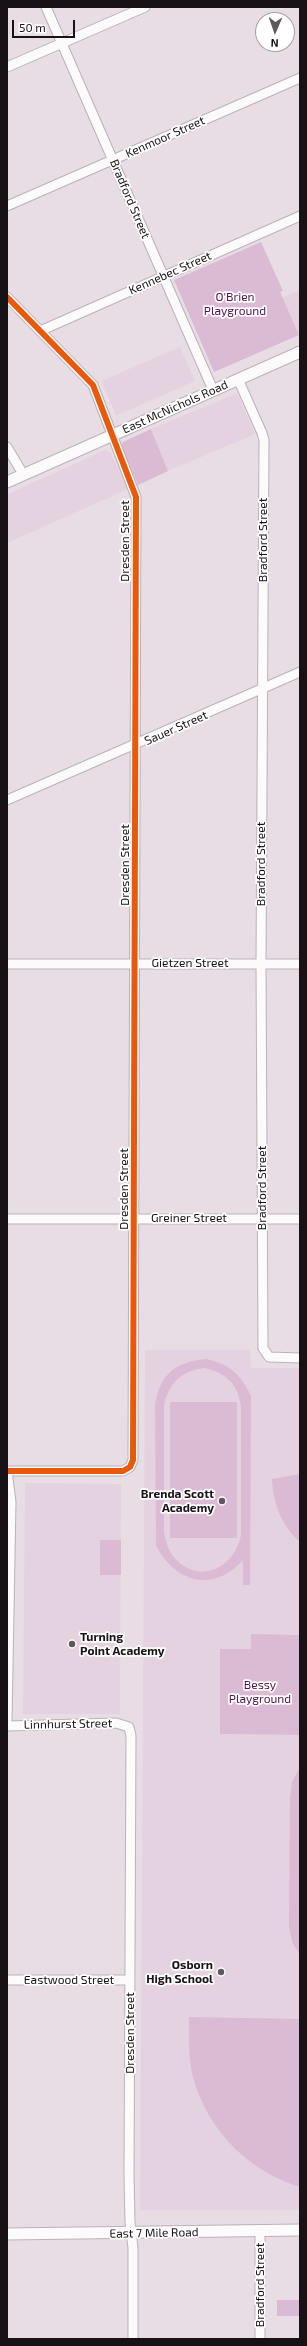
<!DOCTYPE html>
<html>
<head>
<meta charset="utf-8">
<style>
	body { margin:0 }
	#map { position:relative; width:307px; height:2346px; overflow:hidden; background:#e8dde5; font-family:"Exo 2",sans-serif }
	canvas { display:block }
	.frame { position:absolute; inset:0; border:8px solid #181116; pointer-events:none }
	.north { position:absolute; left:255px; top:12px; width:40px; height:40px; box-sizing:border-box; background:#fff; border:1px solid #a3a0a2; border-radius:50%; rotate:182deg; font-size:11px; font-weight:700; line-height:16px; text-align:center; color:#181116 }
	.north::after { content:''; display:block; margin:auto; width:14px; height:18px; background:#61585e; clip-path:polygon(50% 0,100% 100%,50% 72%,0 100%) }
	.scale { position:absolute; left:12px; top:20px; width:63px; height:18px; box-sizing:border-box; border:2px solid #181116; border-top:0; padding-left:5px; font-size:12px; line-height:14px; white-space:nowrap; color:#181116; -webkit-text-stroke:3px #fff; paint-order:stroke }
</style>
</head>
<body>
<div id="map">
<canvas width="307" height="2346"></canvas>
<div class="frame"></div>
<div class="north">N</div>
<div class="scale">50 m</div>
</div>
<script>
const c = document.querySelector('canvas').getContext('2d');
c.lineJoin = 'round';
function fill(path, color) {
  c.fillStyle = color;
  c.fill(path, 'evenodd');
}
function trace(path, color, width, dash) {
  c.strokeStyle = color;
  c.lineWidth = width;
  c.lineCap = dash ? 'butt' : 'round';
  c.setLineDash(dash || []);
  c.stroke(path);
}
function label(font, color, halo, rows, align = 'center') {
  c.font = font + ' "Exo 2",sans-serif';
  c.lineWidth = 3.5;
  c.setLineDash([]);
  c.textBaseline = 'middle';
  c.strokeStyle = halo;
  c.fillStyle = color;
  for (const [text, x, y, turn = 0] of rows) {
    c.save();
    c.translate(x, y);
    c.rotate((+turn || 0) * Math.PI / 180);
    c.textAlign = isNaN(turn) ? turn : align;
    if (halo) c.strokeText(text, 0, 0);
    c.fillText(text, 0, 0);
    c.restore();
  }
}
fill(new Path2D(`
	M300,290V334L299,335L282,298Z
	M180,347L195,381L116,416L101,381Z
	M235,394L238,395L255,434L168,471L151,429Z
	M105,450L111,453L128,489L7,543L8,494Z
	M145,1350H250L251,1368H300V1635L251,1634V1649L221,1734L300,1735V2210H140Z
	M25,1483L121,1484L120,1714H23Z`), '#e5d2e0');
fill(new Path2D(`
	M261,242L283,291L280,292L299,335L214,372L174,280Z
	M151,429L168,471L138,485L121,446L123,442Z
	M206,1359C229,1364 241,1374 251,1396L250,1585H243V1560C213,1594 174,1582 156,1545L155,1406C159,1375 175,1362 206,1359ZM204,1368C227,1373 239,1385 241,1408V1535C230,1585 171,1583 164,1532V1405C169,1383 181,1371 204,1368Z
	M170,1402H237V1538H170Z
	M300,1474V1542C281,1525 273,1503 272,1479Z
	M100,1540H121V1575H100Z
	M251,1634L300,1635V1735L220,1734V1649H251Z
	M300,1767V1955L292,1942L289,1926L290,1799L292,1782Z
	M189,2017L300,2019V2187C252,2173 212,2134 196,2087C188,2065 189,2040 189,2017Z
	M277,2300H300V2316H277Z`), '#dbbad4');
const minor = new Path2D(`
	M46,7L213,390
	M7,67L145,7
	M7,206L300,78
	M7,297L93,385L136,497L133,1460L130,1467L123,1471H7
	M40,331L300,216
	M238,379L262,433L264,440L261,963L263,1348L269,1357L300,1358
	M7,447L23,474
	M7,800L300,672
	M7,964H300
	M7,1219H300
	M7,1471L11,1502L7,1720
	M7,1726L116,1723L129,1727L131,1736L129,2175L130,2222L133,2248V2339
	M7,1980H130
	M260,2231V2339`);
const tertiary = new Path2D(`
	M7,482L300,352
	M7,2234L300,2230`);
trace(minor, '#bab2b8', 11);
trace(tertiary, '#bab2b8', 13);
trace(minor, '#fcfafb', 9);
trace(tertiary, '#fcfafb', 11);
trace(new Path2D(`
	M7,297L93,385L136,497L133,1460L130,1467L123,1471H7`), '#e8590c', 6);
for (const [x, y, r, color] of [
	[222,1501,4,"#61585e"],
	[72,1644,4,"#61585e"],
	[221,1972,4,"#61585e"]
]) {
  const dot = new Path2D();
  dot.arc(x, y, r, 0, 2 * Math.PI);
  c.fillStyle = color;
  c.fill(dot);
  trace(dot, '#fff', 1.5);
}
label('12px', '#181116', '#fff', [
	["Kenmoor Street",165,137,-24],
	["Bradford Street",130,199,67],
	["Kennebec Street",170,273,-24],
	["East McNichols Road",175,407,-24],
	["Bradford Street",263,540,-90],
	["Dresden Street",125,541,-90],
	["Sauer Street",176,728,-24],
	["Bradford Street",261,864,-90],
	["Dresden Street",125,865,-90],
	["Gietzen Street",190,963],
	["Bradford Street",262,1188,-90],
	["Dresden Street",124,1189,-90],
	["Greiner Street",189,1218],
	["Linnhurst Street",68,1724,-1],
	["Eastwood Street",69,1980],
	["Dresden Street",130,2033,-90],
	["East 7 Mile Road",154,2233,-1],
	["Bradford Street",260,2285,-90]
]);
label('12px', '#53144c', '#fff', [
	["O'Brien",235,297],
	["Playground",235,311],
	["Bessy",260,1685],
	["Playground",260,1699]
]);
label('bold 12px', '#181116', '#fff', [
	["Brenda Scott",214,1494],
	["Academy",214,1508],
	["Turning",80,1637,"left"],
	["Point Academy",80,1651,"left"],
	["Osborn",213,1965],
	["High School",213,1979]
], 'right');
</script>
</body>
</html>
